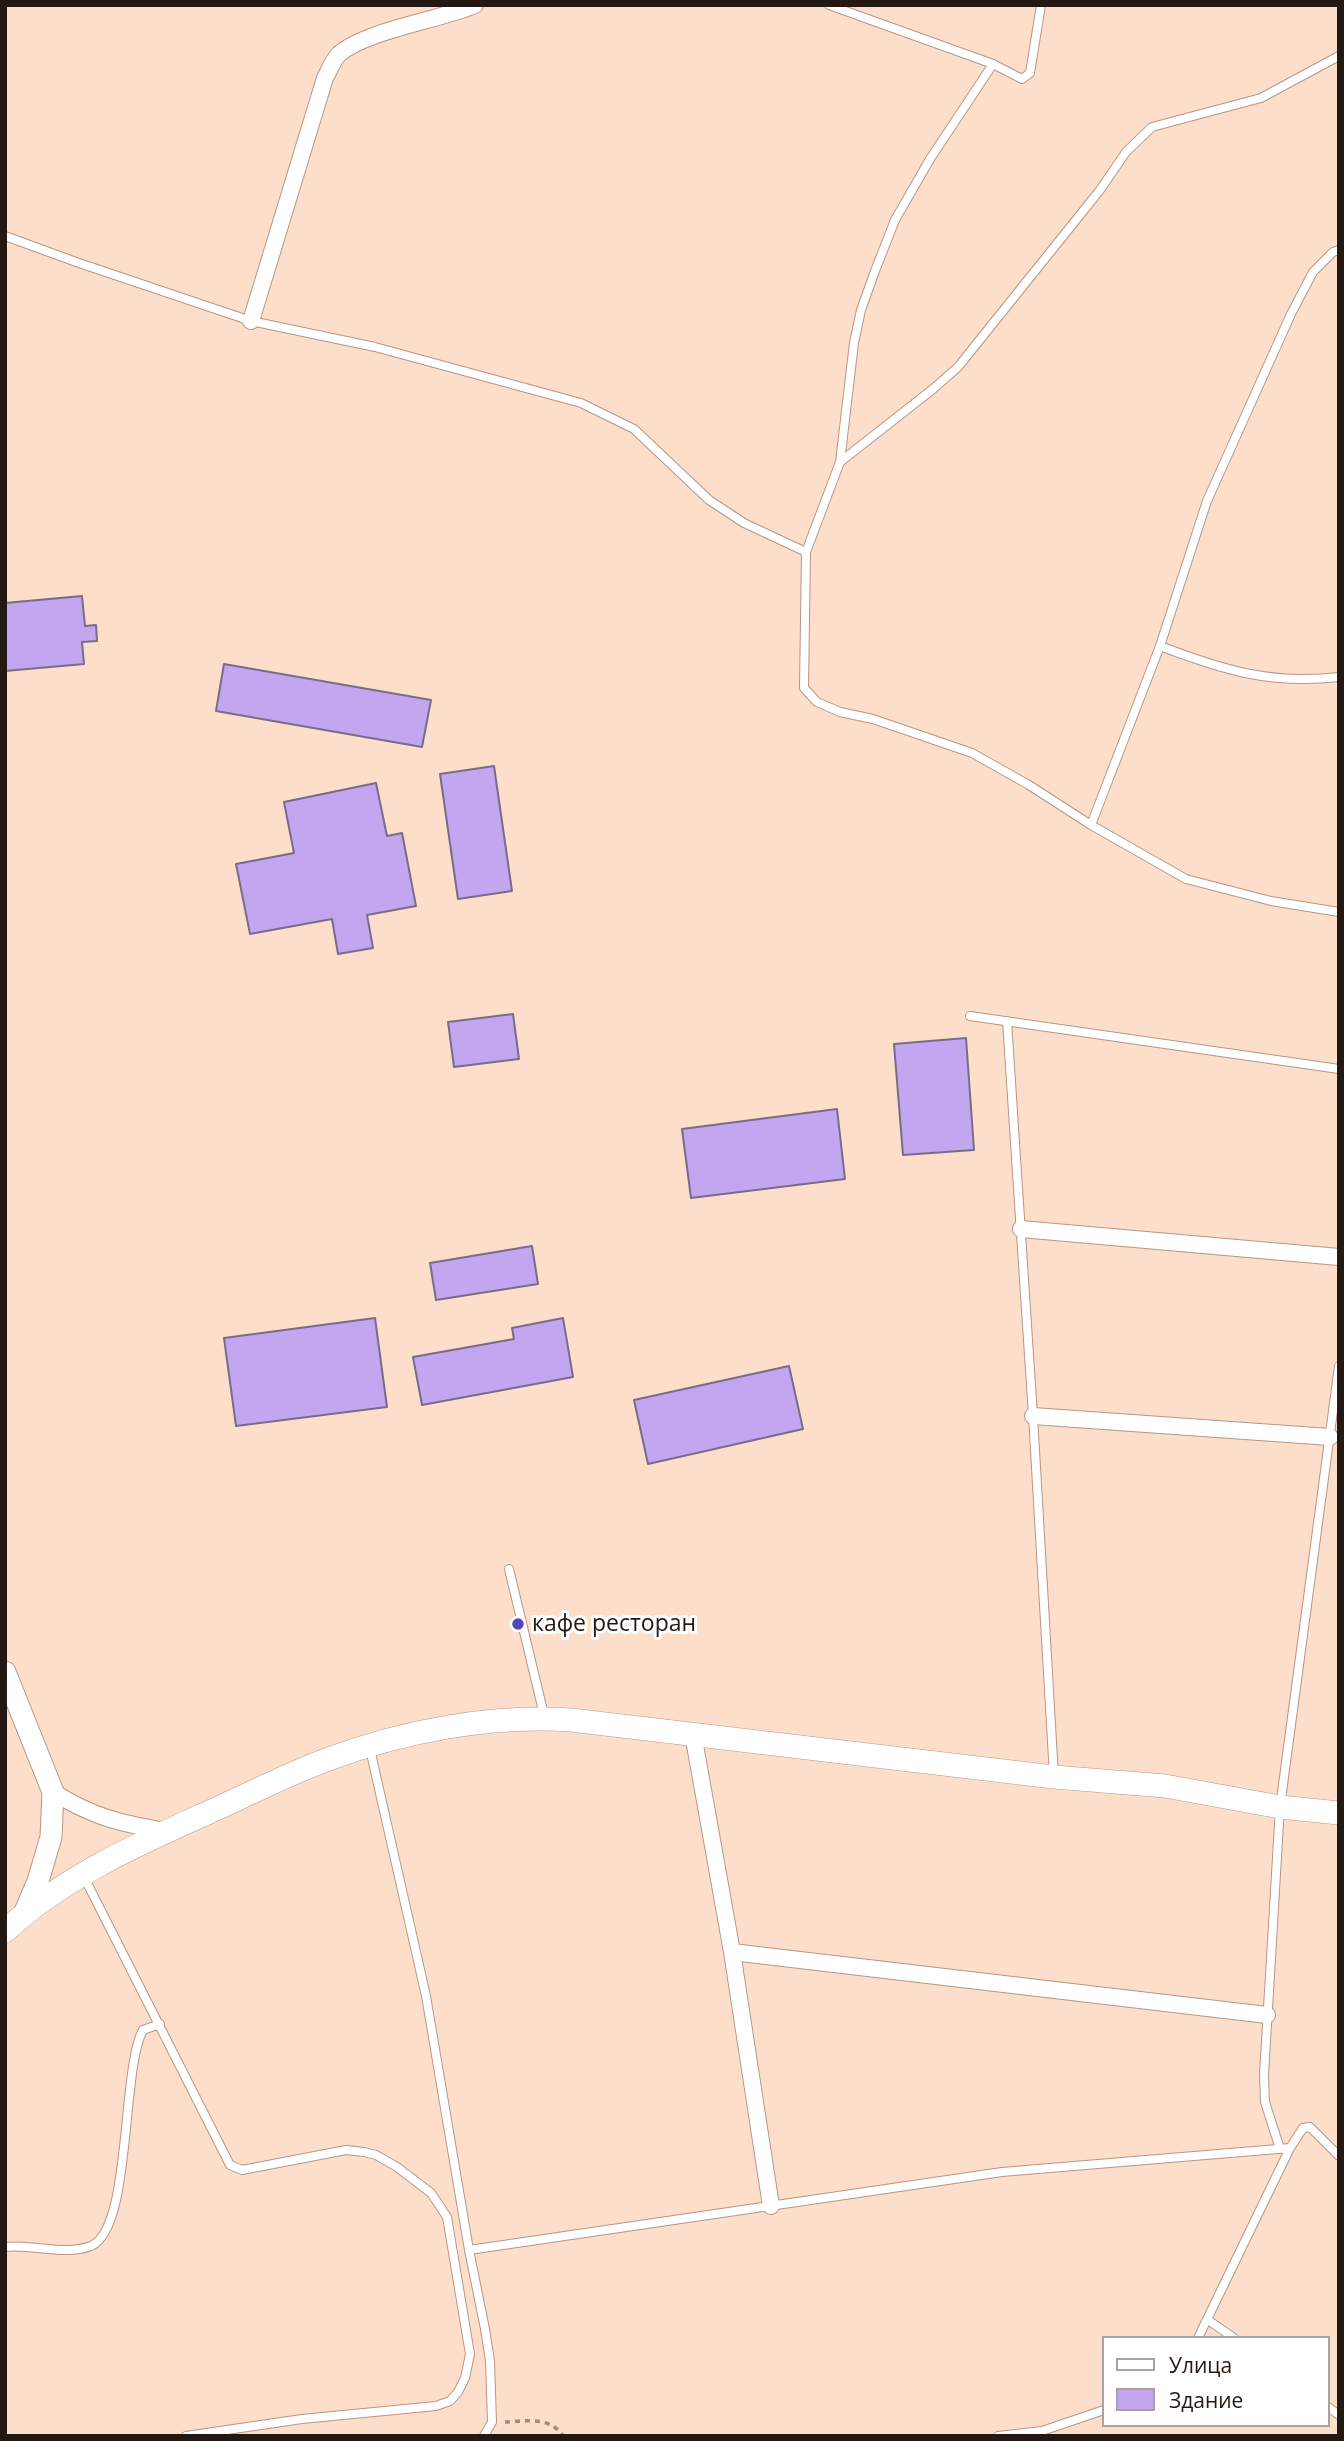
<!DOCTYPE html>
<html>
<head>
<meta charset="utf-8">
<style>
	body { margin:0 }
	#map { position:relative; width:1344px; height:2441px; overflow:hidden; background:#fddeca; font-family:"Open Sans",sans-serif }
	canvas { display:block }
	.frame { position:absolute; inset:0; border:7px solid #241912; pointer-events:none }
	.legend { position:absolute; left:1102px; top:2336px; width:228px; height:91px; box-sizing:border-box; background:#fff; border:2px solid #a7a3a0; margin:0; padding:9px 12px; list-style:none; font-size:21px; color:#241912 }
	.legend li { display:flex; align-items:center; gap:14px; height:35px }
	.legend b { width:35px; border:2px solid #a7a3a0 }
</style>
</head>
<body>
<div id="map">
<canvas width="1344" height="2441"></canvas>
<div class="frame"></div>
<ul class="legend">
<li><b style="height:9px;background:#fff"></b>Улица</li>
<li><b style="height:19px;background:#c2a7f0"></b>Здание</li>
</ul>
</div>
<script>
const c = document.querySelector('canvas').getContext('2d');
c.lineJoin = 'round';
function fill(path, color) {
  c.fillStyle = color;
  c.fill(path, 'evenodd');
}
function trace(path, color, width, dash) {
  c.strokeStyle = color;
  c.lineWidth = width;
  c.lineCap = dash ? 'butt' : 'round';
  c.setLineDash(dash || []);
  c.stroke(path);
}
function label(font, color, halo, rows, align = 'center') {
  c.font = font + ' "Open Sans",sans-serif';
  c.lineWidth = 6;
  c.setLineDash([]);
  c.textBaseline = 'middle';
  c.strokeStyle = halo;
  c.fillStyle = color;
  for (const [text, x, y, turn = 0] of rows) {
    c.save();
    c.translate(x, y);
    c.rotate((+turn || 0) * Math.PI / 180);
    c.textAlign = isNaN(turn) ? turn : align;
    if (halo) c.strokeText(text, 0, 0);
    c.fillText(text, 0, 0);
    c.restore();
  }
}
const building = new Path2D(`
	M82,596L85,626L96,625L97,641L82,642L84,664L5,671V603Z
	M224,664L431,700L422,747L216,711Z
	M494,766L512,891L458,899L440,774Z
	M376,783L387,836L402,833L416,906L367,915L373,948L338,954L332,919L250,934L236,864L294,853L284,802Z
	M513,1014L519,1059L454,1067L448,1022Z
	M966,1038L974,1150L903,1155L894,1044Z
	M837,1109L845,1179L691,1198L682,1129Z
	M532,1246L538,1284L436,1300L430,1263Z
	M375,1318L387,1407L236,1426L224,1338Z
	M563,1318L573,1377L422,1405L413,1357L514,1339L512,1328Z
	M789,1366L803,1429L648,1464L634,1400Z`);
fill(building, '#c2a7f0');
trace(building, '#776d89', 2);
const service = new Path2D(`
	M829,5L993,64
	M5,236L79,263L251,321L375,347L581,403L634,429L709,500L744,523L806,552L804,688L817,702L840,712L873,719L972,753L1029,785L1091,825L1186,879L1271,901L1339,912
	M840,462L854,343L861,310L875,271L895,220L930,159L993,64L1022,79L1030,73L1041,5
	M806,552L840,462L933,389L958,367L1100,190L1126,152L1152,127L1261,98L1339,56
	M1160,646C1223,670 1271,685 1339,677
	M1091,825L1160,646L1207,501L1291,314L1313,272L1333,252L1339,250
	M970,1016L1339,1069
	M1007,1021L1033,1416L1054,1776
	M509,1569L544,1715
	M370,1749L426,1996L469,2250L485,2329L490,2361L492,2422L484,2436
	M84,1877L230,2165L242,2170L346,2150L364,2152L376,2155L397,2167L431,2193L447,2217L470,2354L465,2378L458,2392L450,2401L436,2406L302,2419L186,2436
	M1280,2149L1265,2102L1264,2075L1280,1807L1339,1366
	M5,2247C33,2244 64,2256 91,2246C132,2229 121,2070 143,2030L160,2024
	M469,2250L1002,2172L1290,2148
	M1208,2320L1234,2338
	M1198,2338L1290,2148L1303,2128L1310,2127L1339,2156
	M1328,2407L1339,2415
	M998,2436L1042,2431L1104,2410`);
const minor = new Path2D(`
	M251,321L325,78C329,71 333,60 339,54C365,31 439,20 475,5
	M1021,1229L1339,1257
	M1033,1416L1330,1437
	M693,1734L732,1952
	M53,1792C93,1817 119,1823 165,1831
	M771,2206L732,1952L1267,2015`);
const tertiary = new Path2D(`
	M5,1672L53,1792L51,1837L38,1881L24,1914`);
const secondary = new Path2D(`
	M5,1931C64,1877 134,1846 205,1814C246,1796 285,1775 326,1760C403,1731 489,1715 571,1720L1054,1777L1165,1786L1280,1807L1339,1813`);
trace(service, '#b49785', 10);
trace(minor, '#b49785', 18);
trace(tertiary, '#b49785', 23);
trace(secondary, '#b49785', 24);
trace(new Path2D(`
	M505,2422C526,2421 550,2416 563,2436`), '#a28b7d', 3.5, [5, 5]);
trace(service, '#fff', 8);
trace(minor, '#fff', 16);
trace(tertiary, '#fff', 21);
trace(secondary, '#fff', 23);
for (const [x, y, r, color] of [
	[518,1624,7,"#5445bc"]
]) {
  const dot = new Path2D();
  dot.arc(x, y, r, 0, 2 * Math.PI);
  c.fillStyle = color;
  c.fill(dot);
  trace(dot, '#fff', 2.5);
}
label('23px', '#241912', '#fff', [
	["кафе ресторан",532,1624]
], 'left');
</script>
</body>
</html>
